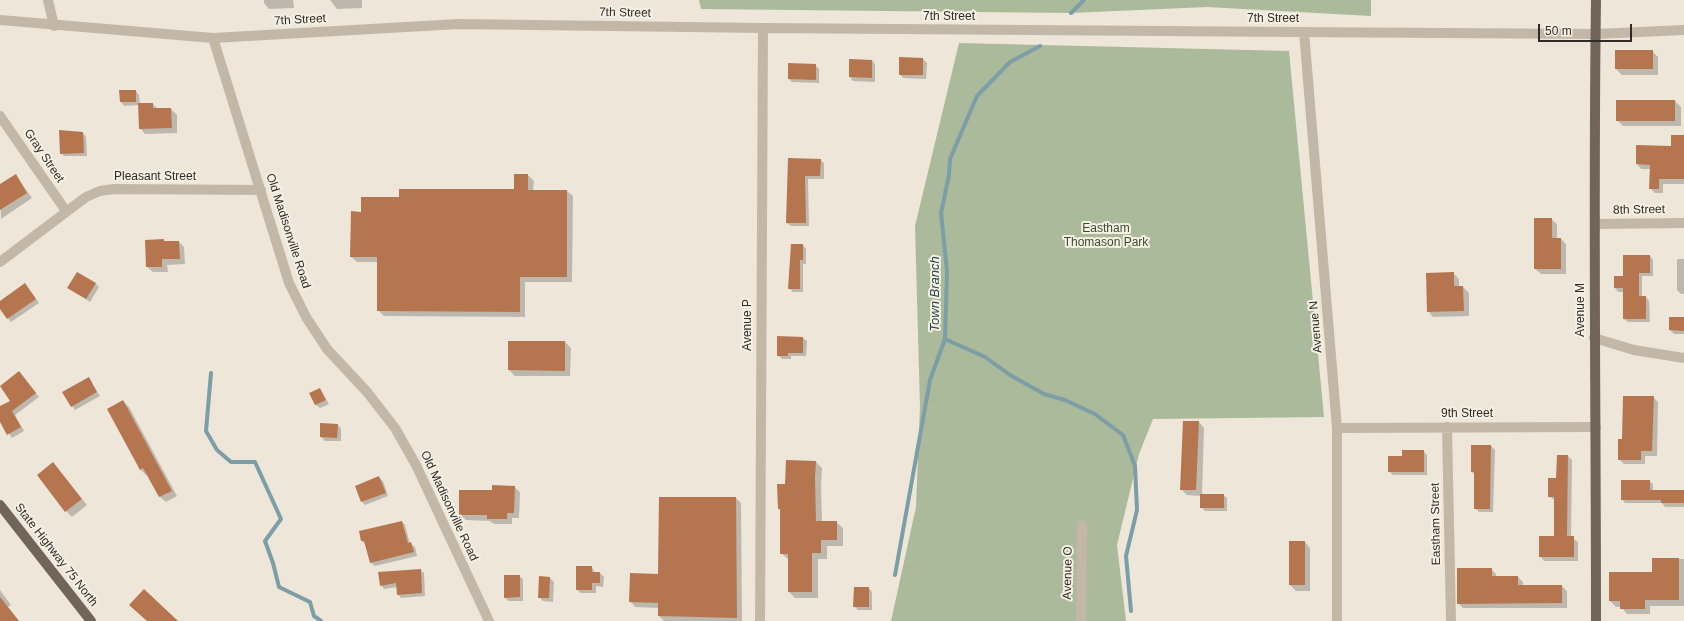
<!DOCTYPE html>
<html>
<head>
<meta charset="utf-8">
<style>
	body { margin:0 }
	#map { position:relative; width:1684px; height:621px; overflow:hidden; background:#ede6d9; font-family:Helvetica,sans-serif }
	canvas { display:block }
	.scale { position:absolute; left:1538px; top:24px; width:94px; height:18px; box-sizing:border-box; border:2px solid #312b26; border-top:0; padding-left:5px; font-size:12px; line-height:14px; white-space:nowrap; color:#312b26; -webkit-text-stroke:3px #f5f0e4; paint-order:stroke }
</style>
</head>
<body>
<div id="map">
<canvas width="1684" height="621"></canvas>
<div class="scale">50 m</div>
</div>
<script>
const c = document.querySelector('canvas').getContext('2d');
c.lineJoin = 'round';
function fill(path, color) {
  c.fillStyle = color;
  c.fill(path, 'evenodd');
}
function trace(path, color, width, dash) {
  c.strokeStyle = color;
  c.lineWidth = width;
  c.lineCap = dash ? 'butt' : 'round';
  c.setLineDash(dash || []);
  c.stroke(path);
}
function label(font, color, halo, rows, align = 'center') {
  c.font = font + ' Helvetica,sans-serif';
  c.lineWidth = 4;
  c.setLineDash([]);
  c.textBaseline = 'middle';
  c.strokeStyle = halo;
  c.fillStyle = color;
  for (const [text, x, y, turn = 0] of rows) {
    c.save();
    c.translate(x, y);
    c.rotate((+turn || 0) * Math.PI / 180);
    c.textAlign = isNaN(turn) ? turn : align;
    if (halo) c.strokeText(text, 0, 0);
    c.fillText(text, 0, 0);
    c.restore();
  }
}
fill(new Path2D(`
	M699,0H1371V16L1207,7L1071,13L701,9Z
	M959,43L1289,51L1324,417L1153,419L1139,454L1117,545L1126,621H891L916,507L920,406L915,226Z`), '#abba9b');
fill(new Path2D(`
	M264,0H293L294,8L269,9L264,3Z
	M330,0H362V8L337,9Z
	M1652,51L1658,57V75H1622L1616,69Z
	M923,59L927,63L926,79L903,78L900,74Z
	M850,60H872L875,64V82L853,81L850,77Z
	M815,65L819,69V83L792,82L789,79Z
	M136,91L139,95L140,104H153L158,109H171L177,115V133L145,134L140,128L139,105L124,106L121,102Z
	M1675,101L1681,107V126H1623L1617,120Z
	M83,133L86,137L87,156H64L61,153Z
	M1684,136V184H1663V193H1655L1650,188L1651,169H1641L1637,164V146L1672,148Z
	M789,159L820,160L824,163V179H808L809,226H791L787,223Z
	M528,175L534,181L533,191H567L573,196L572,282H525V317L384,316L378,310V262H357L351,257L362,213L400,198L515,190Z
	M16,176L32,198L1,219L0,185Z
	M1551,219L1557,224V239H1561L1566,244V274H1541L1535,269Z
	M164,240L166,242H179L184,247L185,264L167,265L168,272H153L147,267Z
	M803,245L806,249V264H803V292H793L789,288Z
	M1650,256L1653,260V276H1642V297H1646L1649,301L1650,322H1628L1624,319V292H1618L1615,288L1624,277Z
	M1677,259H1684V294H1681L1677,290Z
	M1453,273L1459,279V287H1463L1469,293V316L1433,317L1428,311Z
	M95,283L99,287L90,302L69,288Z
	M28,288L39,303L11,322L0,308V302Z
	M1684,318V334H1674L1670,330Z
	M778,337L803,338L807,341L806,356H791V359H782L778,355Z
	M565,342L571,348L570,376H515L509,370Z
	M23,376L39,397L15,415L24,431L12,438L0,420V407L12,401Z
	M88,378L100,396L75,410L72,406Z
	M320,389L329,404L320,408L316,405Z
	M1653,397L1658,402L1657,456H1645V464H1624L1619,459L1623,440Z
	M123,401L129,407L177,496L166,502L160,497L148,474L146,475L141,470L108,409Z
	M1199,422L1204,428L1202,495H1223L1227,498V511H1205L1201,507V496L1187,495L1181,489Z
	M338,425L341,429V441H325L321,437Z
	M1491,446L1495,450L1493,512H1479L1475,508V475L1472,472Z
	M1423,451L1427,455V475H1393L1389,471L1403,457Z
	M1568,456L1572,460L1571,537L1578,542V561H1544L1540,556L1555,537V501L1549,496Z
	M816,462L822,468L821,485L822,522H836L843,528V546H827V559H818V598H795L789,592V560L781,553V511L779,509L786,485Z
	M53,464L87,505L72,517L66,511Z
	M379,478L383,481L388,496L365,505L362,502Z
	M1649,481L1653,484V491H1684V507H1665L1662,503H1625L1622,499Z
	M514,487L520,492L519,518H512V524H494L490,521L466,520L460,515L493,491Z
	M736,498L741,503L742,621H664L659,616V608L635,607L630,601L659,576Z
	M402,522L405,525L410,544L415,547L417,556L375,566L371,563L366,545L362,541Z
	M1305,542L1310,548V591H1296L1290,585Z
	M1653,559H1684V606H1650V614H1627L1621,607H1616L1610,601L1653,572Z
	M592,567L595,573H600L604,577L603,587L596,586V593H580L577,589Z
	M1491,569L1496,574V577H1518L1523,582V586H1562L1567,591V608H1463L1458,603Z
	M420,570L424,573L425,596L401,598L398,594L397,587L384,589L381,585Z
	M519,576L523,579V601H508L505,597Z
	M550,578L554,582L553,602L543,601L539,597Z
	M869,588L872,592V610H858L854,606Z
	M0,590L11,605L8,607L19,621H0Z`), '#0003');
trace(new Path2D(`
	M1071,13L1084,0
	M945,339L985,357L1010,375L1044,394L1065,400L1095,414L1123,435L1135,466L1137,510L1126,556L1131,611
	M211,373L206,431L217,450L231,462H255L281,519L265,541L273,563L279,587L310,602L314,616L321,621
	M895,575L930,380L945,339L947,271L941,213L949,175L950,159L977,96L1010,62L1040,46`), '#7c9ea6', 4);
fill(new Path2D(`
	M1615,50H1653V69H1615Z
	M899,57L923,58V75H899Z
	M849,59L872,60V78L849,77Z
	M788,63L816,64V80L788,79Z
	M119,90H136V102H120Z
	M1616,100H1675V121H1616Z
	M138,103H153V108H171L172,128L139,129Z
	M59,130L83,132L84,153L60,154Z
	M1671,135H1684V179H1659V189H1649L1650,165L1636,164V145L1671,146Z
	M788,158L821,159L820,176H805L806,223H786Z
	M16,174L27,193L0,210V184Z
	M514,174H528V190H567V277H520V312L377,311V257H350L351,211L361,212V197H399V189H514Z
	M1534,218H1552V238H1561V269H1534Z
	M164,239V241H179L180,259H162V267H146L145,240Z
	M791,244H803V260H800V289H788Z
	M1623,255H1650V273H1639V296H1646V319H1623V288H1614V276H1623Z
	M77,272L96,283L86,299L67,288Z
	M1454,272V286H1463L1464,311L1427,312L1426,273Z
	M25,283L36,299L7,319L0,309V301Z
	M1669,317H1684V331L1669,330Z
	M777,336L803,337V353H788V356H777Z
	M508,341H565V371L508,370Z
	M19,371L36,393L12,411L21,427L7,435L0,422V406L10,401L0,386Z
	M89,377L97,392L71,407L62,392Z
	M320,388L326,400L315,405L309,393Z
	M1623,396H1654L1652,451H1641V460H1618V439H1622Z
	M123,400L172,491L159,497L143,468L140,470L107,409Z
	M1183,421H1199L1196,490H1180Z
	M320,423L338,424L337,438L320,437Z
	M1471,445H1491L1490,509H1474V472H1471Z
	M1402,450H1424V472H1388V456H1402Z
	M1557,455H1568L1567,536H1574V557H1539V536H1554V497H1548V478H1556Z
	M786,460L816,461L815,478L816,521H837V540H821V553H812V592H788V554H780V509H778L777,484H785Z
	M53,462L82,499L65,512L37,475Z
	M379,476L386,493L361,502L355,486Z
	M1621,480H1650V490H1684V503H1661V500H1621Z
	M492,485L515,486L514,513H507V519H487V515H459V490H492Z
	M1200,494H1224V508H1200Z
	M659,497H736L737,618L658,616V603L629,602L630,573L658,574Z
	M402,521L408,543L411,542L414,552L370,563L364,541H361L359,531Z
	M1289,541H1305V585H1289Z
	M1652,558H1679V600H1645V609H1620V601H1609V572H1652Z
	M576,566H592V572H600V583H592V590H576Z
	M1457,568H1492V576H1518V585H1562V603L1457,604Z
	M421,569L422,593L397,595L396,583L380,586L378,572Z
	M504,575H520V597L504,598Z
	M539,576L550,577L549,598H538Z
	M854,587H869V607H853Z
	M144,589L178,621H147L129,605Z
	M0,597L19,621H0Z`), '#b5764f');
trace(new Path2D(`
	M48,0L54,26
	M0,20L213,38L459,24L763,28L1292,32L1596,34L1684,30
	M1304,32L1337,428V621
	M213,38L289,283L306,317L327,349L367,392L395,428L416,465L489,621
	M0,116L66,211
	M1595,224L1684,223
	M0,262L86,197L100,191L114,189L261,190
	M1594,338L1634,350L1684,358
	M1447,427L1451,621
	M1337,428L1596,427
	M760,621L763,28
	M1081,621L1082,525`), '#c3b8a7', 10);
trace(new Path2D(`
	M1596,0C1593,207 1596,414 1596,621
	M0,505L91,621`), '#716459', 10);
label('12px', '#312b26', '#f5f0e4', [
	["7th Street",625,13,1],
	["7th Street",949,17],
	["7th Street",1273,19],
	["7th Street",300,20,-3],
	["Gray Street",44,156,56],
	["Pleasant Street",155,177],
	["8th Street",1639,210,-1],
	["Old Madisonville Road",288,231,72],
	["Avenue M",1581,310,-90],
	["Avenue P",748,325,-90],
	["Avenue N",1316,327,-95],
	["9th Street",1467,414],
	["Old Madisonville Road",449,506,65],
	["Eastham Street",1436,524,-91],
	["State Highway 75 North",56,555,52],
	["Avenue O",1068,573,-89]
]);
label('12px', '#3c4b2d', '#f5f0e4', [
	["Eastham",1106,229],
	["Thomason Park",1106,243]
]);
label('italic 13px', '#22434c', '#f5f0e4', [
	["Town Branch",935,294,-90]
]);
</script>
</body>
</html>
